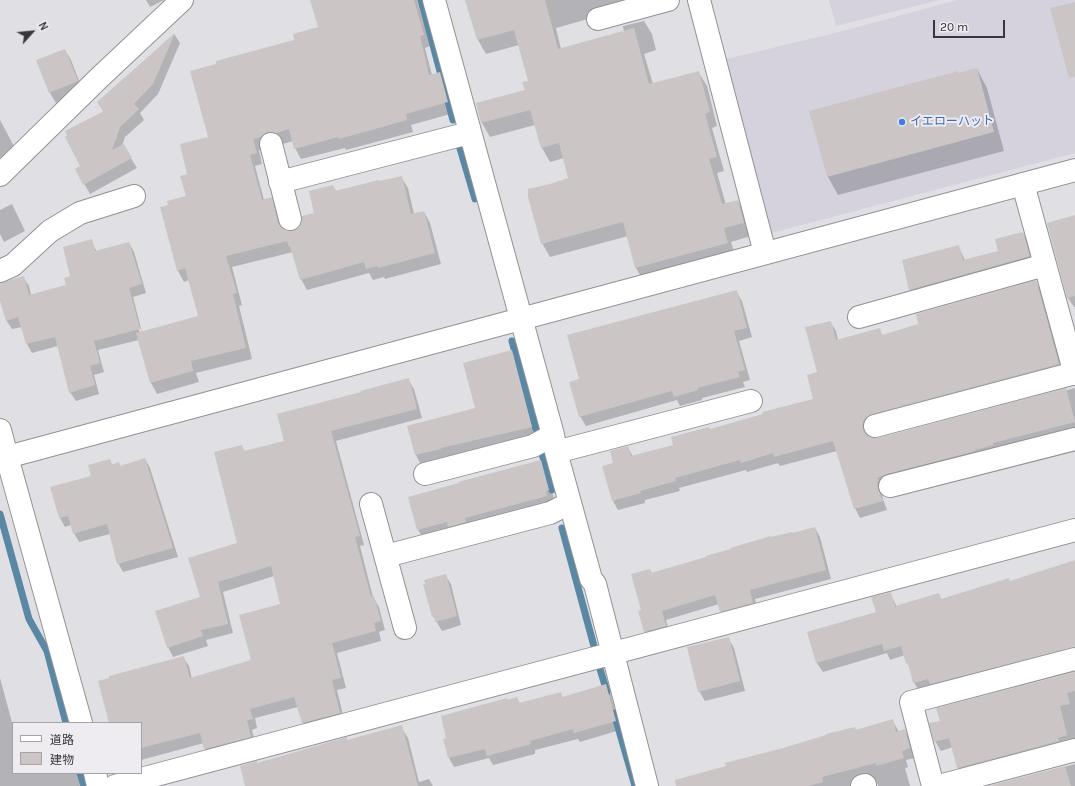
<!DOCTYPE html>
<html>
<head>
<meta charset="utf-8">
<style>
	body { margin:0 }
	#map { position:relative; width:1075px; height:786px; overflow:hidden; background:#e0dfe4; font-family:Karla,"Noto Sans JP",sans-serif }
	canvas { display:block }
	.legend { position:absolute; left:12px; top:722px; width:130px; height:52px; box-sizing:border-box; background:#eeecf1; border:1px solid #a5a3a7; margin:0; padding:5px 7px; list-style:none; font-size:12px; color:#373638 }
	.legend li { display:flex; align-items:center; gap:8px; height:20px }
	.legend b { width:20px; border:1px solid #a5a3a7 }
	.north { position:absolute; left:12px; top:12px; width:40px; height:40px; -webkit-text-stroke:3px #eeecf1; paint-order:stroke; rotate:63deg; font-size:11px; font-weight:700; line-height:16px; text-align:center; color:#373638 }
	.north::after { content:''; display:block; margin:auto; width:14px; height:18px; background:#373638; clip-path:polygon(50% 0,100% 100%,50% 72%,0 100%) }
	.scale { position:absolute; left:933px; top:20px; width:72px; height:18px; box-sizing:border-box; border:2px solid #373638; border-top:0; padding-left:5px; font-size:12px; line-height:14px; white-space:nowrap; color:#373638; -webkit-text-stroke:3px #eeecf1; paint-order:stroke }
</style>
</head>
<body>
<div id="map">
<canvas width="1075" height="786"></canvas>
<ul class="legend">
<li><b style="height:5px;background:#fff"></b>道路</li>
<li><b style="height:11px;background:#ccc5c5"></b>建物</li>
</ul>
<div class="north">N</div>
<div class="scale">20 m</div>
</div>
<script>
const c = document.querySelector('canvas').getContext('2d');
c.lineJoin = 'round';
function fill(path, color) {
  c.fillStyle = color;
  c.fill(path, 'evenodd');
}
function trace(path, color, width, dash) {
  c.strokeStyle = color;
  c.lineWidth = width;
  c.lineCap = dash ? 'butt' : 'round';
  c.setLineDash(dash || []);
  c.stroke(path);
}
function label(font, color, halo, rows, align = 'center') {
  c.font = font + ' Karla,"Noto Sans JP",sans-serif';
  c.lineWidth = 4;
  c.setLineDash([]);
  c.textBaseline = 'middle';
  c.strokeStyle = halo;
  c.fillStyle = color;
  for (const [text, x, y, turn = 0] of rows) {
    c.save();
    c.translate(x, y);
    c.rotate((+turn || 0) * Math.PI / 180);
    c.textAlign = isNaN(turn) ? turn : align;
    if (halo) c.strokeText(text, 0, 0);
    c.fillText(text, 0, 0);
    c.restore();
  }
}
fill(new Path2D(`
	M829,0H940L836,26Z
	M957,0H1075V153L768,234L722,60L843,31Z`), '#d5d2de');
fill(new Path2D(`
	M146,0H164L150,7Z
	M311,0H417L430,46L425,48L432,75L439,73L446,84L454,113L411,125L413,132L346,150L345,148L301,159L295,148L293,141L283,144L274,143L267,148L259,150L262,164L255,166L264,200L271,198L277,209L283,230L287,232H294L299,229L315,214L333,186L336,191L401,177L408,188L414,214L424,212L430,223L441,264L385,279L384,277L373,280L369,273L307,290L301,279L293,252L232,267L242,305L239,306L252,359L196,373L199,382L157,394L151,383L139,340L98,350L104,372L94,375L99,394L76,401L70,392L58,346L32,353L27,344L22,327L12,329L6,320L0,297V284L23,277L29,286L31,295L67,286L91,241L97,252L129,243L134,252L146,293L133,297L142,332L200,317L189,280L184,282L178,271L169,205L187,197L188,175L210,138L296,40L319,28ZM138,324L142,332H140L136,325Z
	M466,0H644L620,10L556,28L561,49L624,32L623,26L644,21L652,34L656,50L644,54L653,84L699,73L707,86L717,126L712,128L724,171L717,173L726,205L738,201L746,215L751,236L731,242L736,257L644,282L636,268L628,236L550,257L542,243L551,185L569,179L564,158L550,162L542,148L535,125L490,137L482,123L477,104L526,91L529,82L519,45L486,54L478,40Z
	M174,34L180,43L158,94L140,113L144,120L125,137L122,146L129,155L137,168L90,194L76,169L81,167L104,112L98,103Z
	M65,50L71,60L83,91L56,103L50,93L38,61Z
	M977,69L987,88L1004,151L838,195L828,177L810,112Z
	M0,120L16,150L0,158Z
	M12,204L25,231L4,242L0,234V210Z
	M1075,216V307H1074L1068,298L1048,224Z
	M1023,233L1028,243L1035,266L916,299L910,290L958,246L965,260L999,252Z
	M1036,282L1041,291L1064,374L868,433V437L872,439H878L1075,388V433L882,492L883,499L887,510L860,518L855,508L837,451L780,466L778,463L747,472L746,470L679,488L680,491L645,500V503L618,510L613,501L615,464L628,447L633,457L675,445L710,430L815,399L818,373L830,322L836,331L838,340L879,329L883,336L920,325Z
	M736,291L742,301L752,337L739,341L750,380L743,382L745,387L702,398V400L680,406L677,400L586,426L580,416L581,380Z
	M511,351L517,361L537,436L445,457L446,459L421,465L416,455L408,426L476,409Z
	M408,379L414,389L422,418L336,441L364,545L360,546L373,597L379,607L385,630L379,632L381,641L337,653L346,688L337,690L345,723L308,733L303,723L298,707L255,718L257,728L252,730L256,746L211,759L205,749L204,743L141,760V723H109L183,657L189,666L192,679L253,661L281,605L274,576L223,592L233,633L206,640L208,646L173,657L168,647L238,544L241,446L245,452L286,441L362,393Z
	M145,459L150,468L178,557L123,572L118,563L110,534L79,542L74,533L71,525L65,527L60,518L52,488L92,477L110,460L112,465L119,464L121,467Z
	M541,461L546,470L554,499L551,500L552,506L424,539L418,530Z
	M815,528L820,537L831,579L755,599L758,612L726,620L721,611L719,604L666,620L670,635L650,640L645,632L643,611L650,570L652,573Z
	M1075,561V657L919,692L914,682L905,655L890,660L887,653L823,672L817,663L808,632L877,613L890,593L897,607L939,594L942,600L1010,582Z
	M445,575L451,584L461,625L442,631L433,616Z
	M728,638L734,648L745,691L705,701L699,691Z
	M1075,673V748L964,777L958,768L953,747L941,751L935,741L941,721Z
	M0,678L13,726V773H80L83,785L78,786H0Z
	M605,686L611,695L620,730L580,742L578,739L535,750V754L493,765L489,758L454,767L449,758L444,740L507,699L508,701L517,698L520,704L560,693L563,698Z
	M892,720L899,732L905,730L910,740L915,758L906,760L908,767L905,768L910,786H878V784L874,782L859,786H684L856,730Z
	M401,727L408,738L419,782L429,779L433,786H246L257,762V764L346,738L348,741Z
	M1075,764V786H992Z`), '#0003');
trace(new Path2D(`
	M421,0L453,120
	M459,145L475,199
	M512,341L536,429
	M541,450L552,490
	M0,514L29,619L47,651L66,723
	M562,528L595,650
	M600,669L607,692
	M614,713L635,786
	M80,773L84,786`), '#5987a4', 7);
fill(new Path2D(`
	M310,0H414L424,35L420,36L429,75L440,72L448,102L406,114L407,120L339,139L338,137L294,149L289,129L276,133L268,132L261,137L253,139L257,153L250,155L262,200L272,197L278,222L281,227L286,231H293L299,228L302,222V216L314,213L309,191L333,185L335,191L379,180V181L402,176L411,214L424,211L435,253L378,268L377,266L366,269L364,262L300,280L290,246L289,247L287,241L226,256L237,293L233,294L246,348L191,361L193,371L150,383L136,333L198,316L185,268L177,271L160,207L168,205L167,201L186,196L180,176L187,174L180,144L208,137L190,71L216,64V61L294,40L293,34L318,27Z
	M465,0H545L558,49L634,28L649,84L699,71L710,112L705,114L717,157L709,159L722,204L738,200L744,223L724,228L728,243L635,268L623,222L541,244L528,197V189L550,184L568,178L559,143L541,148L530,110L481,123L476,103L525,90L522,82L528,81L514,30L477,40Z
	M1075,2V77L1069,78L1050,8Z
	M175,33L153,84L134,104L139,109L120,127L112,150L124,144L132,158L83,185L75,169L80,166L65,137L67,135L65,131L104,111L97,102Z
	M65,49L78,81L49,93L36,60Z
	M977,68L994,132L827,177L809,111L958,71V73Z
	M1075,215V296L1067,298L1047,223Z
	M1023,232L1030,256L909,290L902,260L959,245L963,260L998,251L995,239Z
	M92,239L95,251L129,242L142,284L129,288L140,329L94,341L100,363L90,366L95,385L69,393L55,337L26,344L18,317L6,321L0,301V283L24,276L29,295L66,285L64,278L70,276L63,247Z
	M1036,280L1059,364L872,414L866,417L863,422V430L866,434L871,438H878L1066,388L1075,422L993,443V445L975,450V451L887,474L877,478L879,481L877,482L878,489L883,501L854,509L833,441L774,457L773,453L741,463L740,460L675,478L676,481L640,491L641,493L612,501L602,466L613,463L610,451L628,446L631,456L673,445L671,437L709,427L710,429L763,414L762,412L813,399L807,375L817,372L805,327L831,321L836,340L880,328L882,335L918,324L916,314Z
	M737,290L747,328L734,331L745,370L738,372L740,377L697,388L698,390L674,397L672,391L579,417L569,382L579,379L567,335Z
	M512,350L532,427L441,448V449L415,455L407,426L475,408L463,363Z
	M409,378L417,409L331,431L360,536L355,537L371,597L374,596L381,621L374,623L376,631L332,643L341,678L332,680L340,713L302,723L294,697L250,709L253,719L247,720L251,737L204,749L200,733L141,748V723H109L98,681L109,678V676L184,656L190,678L251,660L239,615L280,604L271,566L218,582L228,624L201,630L203,636L167,648L155,611L200,597L188,558L237,543L214,452L242,445L244,451L284,441L277,414L361,392L360,391Z
	M145,458L173,548L117,564L107,524L73,534L68,516L59,518L50,487L91,476L88,465L110,459L111,465L119,462L120,466Z
	M541,460L549,490L546,491L547,496L465,518L466,522L448,527L447,522L417,530L408,497L459,483L458,482Z
	M815,527L826,570L750,590L753,603L720,612L715,595L662,611L666,626L644,632L638,611L641,610L631,574L650,569L651,573L706,557L705,556L731,549L730,548L771,536V537L792,532V533Z
	M1075,560V647L930,684L928,679L913,683L908,663L906,664L901,646L884,651L882,644L816,663L807,632L876,612L871,597L891,592L895,606L939,593L941,599L1009,578L1010,581Z
	M446,574L457,616L435,622L434,616L432,617L423,584H425L424,580Z
	M729,637L740,681L698,692L687,647Z
	M1075,672V691L1067,693L1070,704L1060,706L1067,735L1058,738L1059,741L957,768L949,738L934,742L929,723L940,721L936,708Z
	M606,684L616,721L574,733L573,729L530,741L531,744L487,756L485,749L448,758L443,739L446,738L441,716L507,698V700L517,697L519,703L561,692L562,697Z
	M893,719L896,732L905,729L910,748L902,751L904,758L876,766V763L822,777L823,782L808,786H676L675,780L726,766L725,763L783,748L826,735V734L855,727L856,730Z
	M402,725L418,786H245L240,766L257,761V763L347,737V740Z
	M1065,766L1071,786H988Z`), '#ccc5c5');
const street = new Path2D(`
	M434,0C473,145 514,290 553,435L556,452L591,579L595,584L647,786
	M699,0L765,253
	M598,19L668,0
	M271,144L290,219
	M0,175L99,78L182,0
	M280,182L469,133
	M1023,184L1075,374
	M0,271L13,265L50,231L80,213L134,196
	M859,317L1045,265
	M875,426L1075,373
	M0,430L7,457
	M556,452L751,401
	M425,474L533,446L553,435
	M890,486L1075,439
	M371,504L405,628
	M386,556L550,513L570,503
	M115,786L1075,530
	M862,786L865,785
	M933,786L911,702L1075,659
	M939,786L1075,750`);
const secondary = new Path2D(`
	M81,723L7,457L1075,170
	M95,773L98,786`);
trace(street, '#929196', 24);
trace(secondary, '#929196', 24);
trace(street, '#fff', 22);
trace(secondary, '#fff', 22);
for (const [x, y, r, color] of [
	[902,122,4,"#3f7fe0"]
]) {
  const dot = new Path2D();
  dot.arc(x, y, r, 0, 2 * Math.PI);
  c.fillStyle = color;
  c.fill(dot);
  trace(dot, '#eeecf1', 1.5);
}
label('12px', '#366cbe', '#eeecf1', [
	["イエローハット",910,122]
], 'left');
</script>
</body>
</html>
